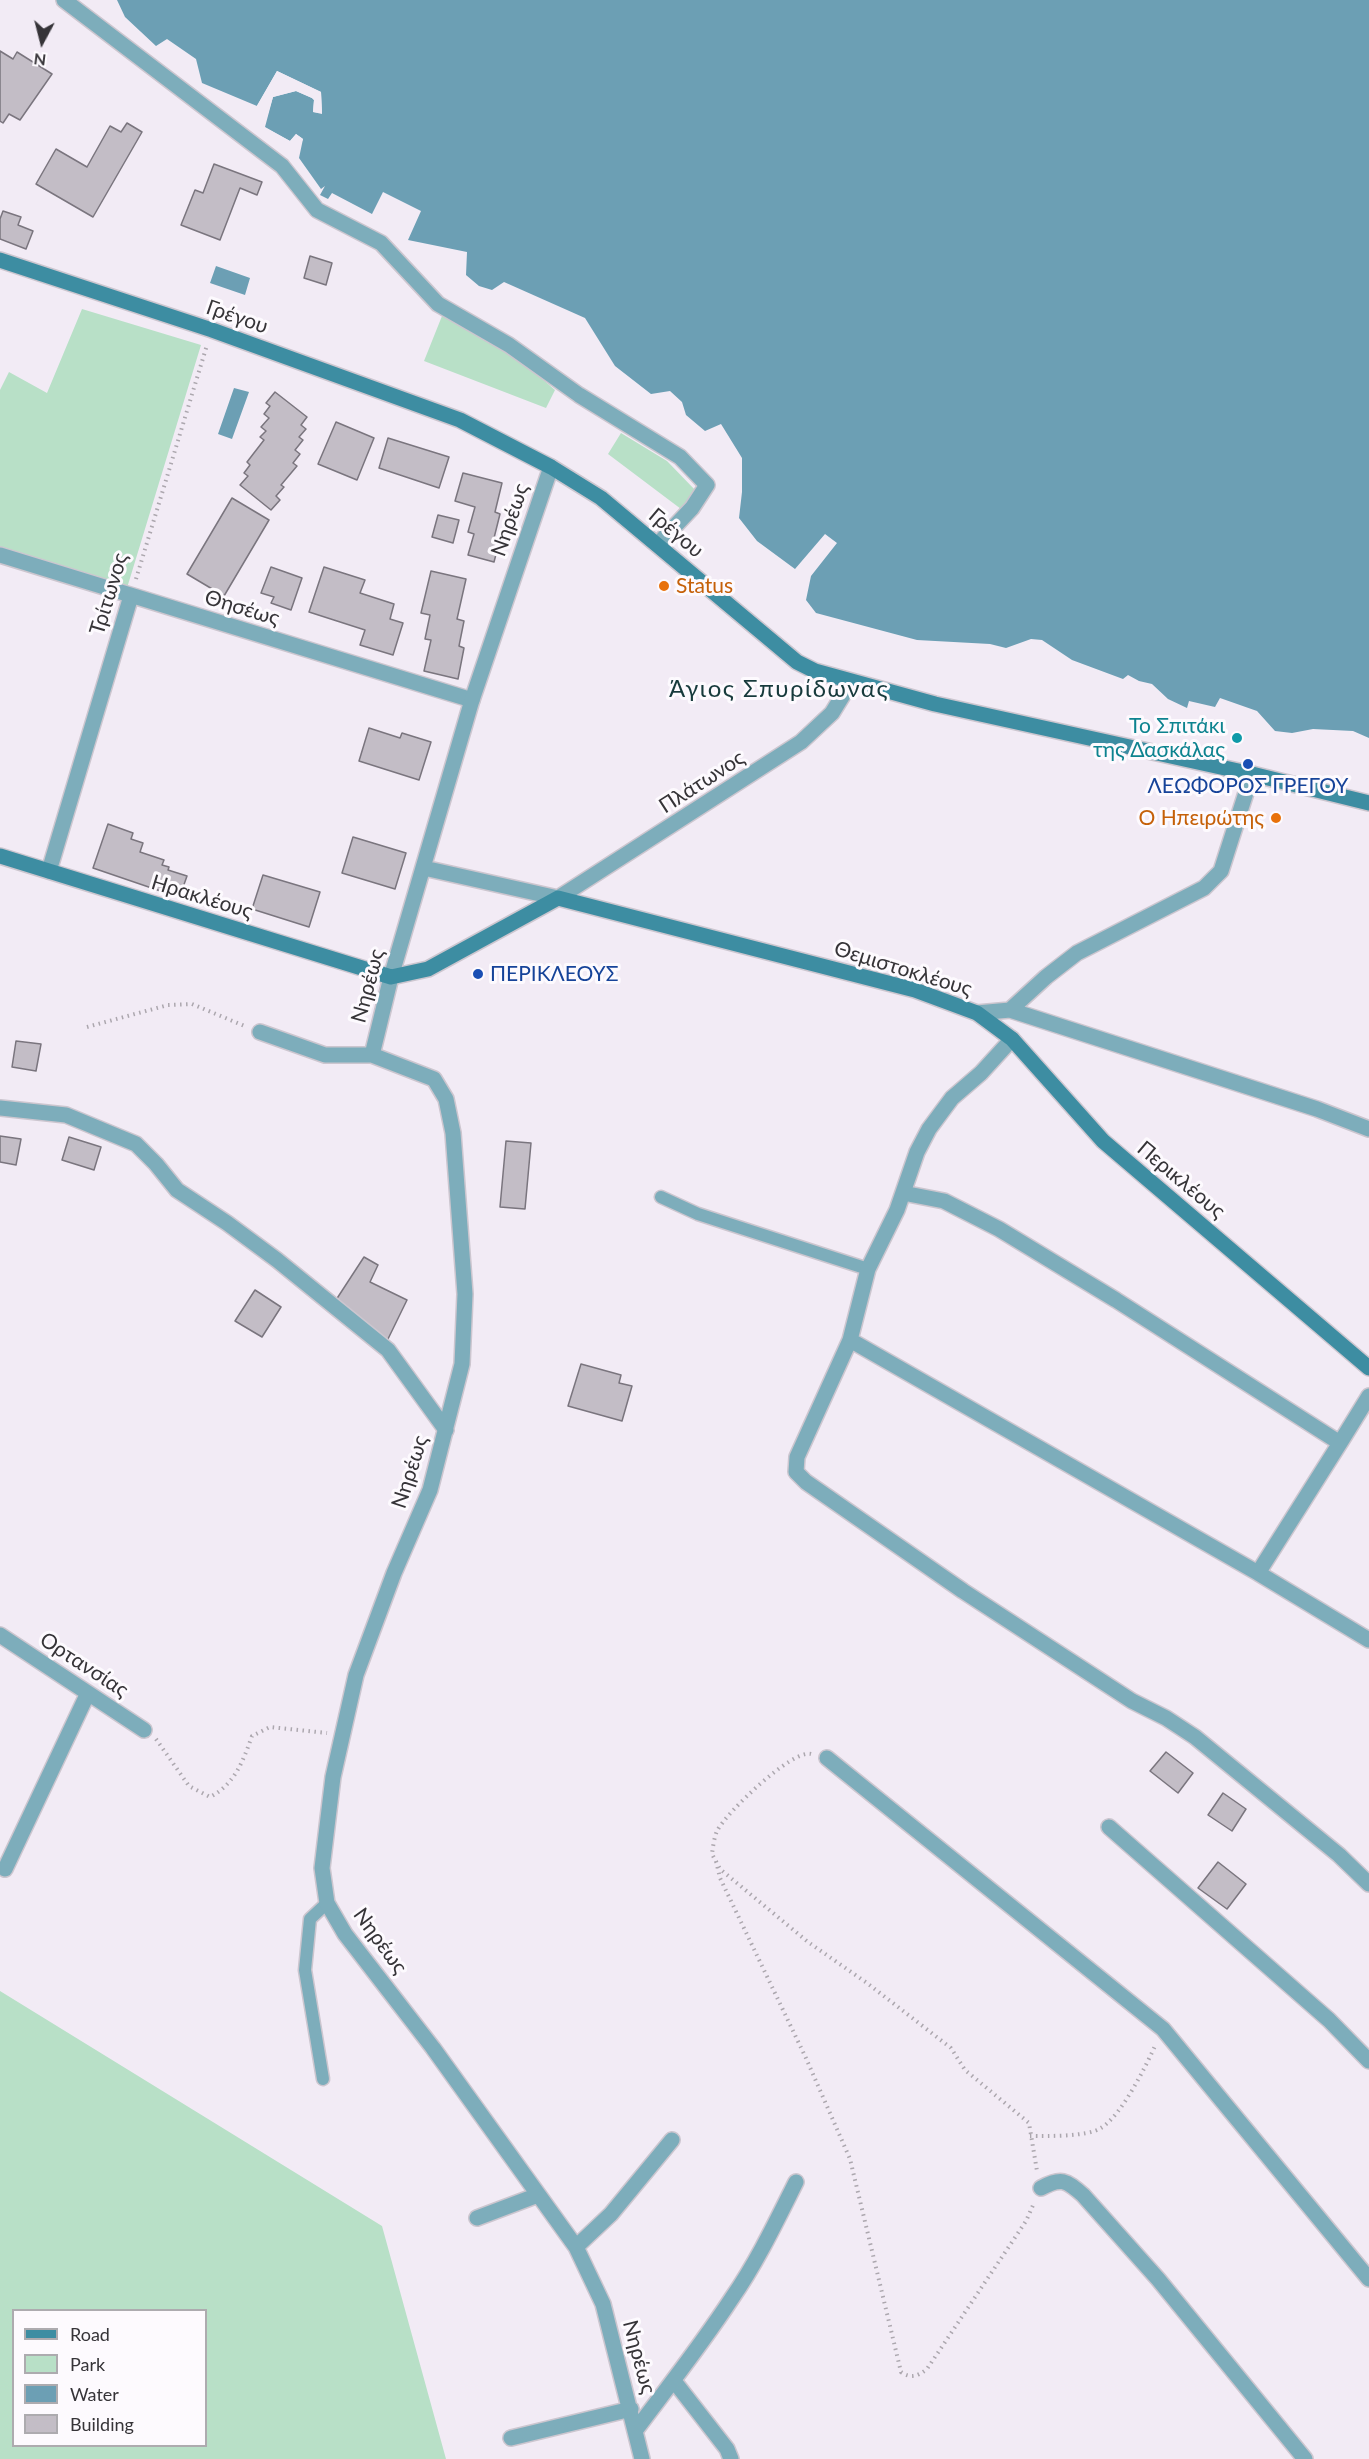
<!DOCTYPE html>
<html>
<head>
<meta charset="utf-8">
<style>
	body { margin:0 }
	#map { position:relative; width:1369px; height:2459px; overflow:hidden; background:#f2ebf5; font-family:Lato,sans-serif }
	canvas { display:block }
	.legend { position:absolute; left:12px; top:2309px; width:195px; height:138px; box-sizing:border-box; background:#fdfafe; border:2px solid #adabaf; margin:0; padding:8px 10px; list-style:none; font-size:18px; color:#363438 }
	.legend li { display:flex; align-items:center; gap:12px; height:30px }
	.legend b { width:30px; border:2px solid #adabaf }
	.north { position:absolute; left:12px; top:12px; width:60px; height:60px; -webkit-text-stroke:4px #fdfafe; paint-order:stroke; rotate:187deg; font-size:16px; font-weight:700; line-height:24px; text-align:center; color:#363438 }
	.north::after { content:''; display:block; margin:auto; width:21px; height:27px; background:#363438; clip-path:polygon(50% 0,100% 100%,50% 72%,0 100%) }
</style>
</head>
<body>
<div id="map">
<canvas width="1369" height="2459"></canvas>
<ul class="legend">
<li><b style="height:8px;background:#3d8da2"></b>Road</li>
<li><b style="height:16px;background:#b8e0c7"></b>Park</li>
<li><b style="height:16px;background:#6c9fb4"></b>Water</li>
<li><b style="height:16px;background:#c3bdc6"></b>Building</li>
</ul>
<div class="north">N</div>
</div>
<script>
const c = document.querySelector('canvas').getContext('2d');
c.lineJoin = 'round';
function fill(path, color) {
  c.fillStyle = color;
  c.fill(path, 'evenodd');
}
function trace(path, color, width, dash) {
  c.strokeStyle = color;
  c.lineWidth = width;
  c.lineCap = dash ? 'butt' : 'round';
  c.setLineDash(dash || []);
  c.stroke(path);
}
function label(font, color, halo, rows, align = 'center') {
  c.font = font + ' Lato,sans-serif';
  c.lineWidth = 6;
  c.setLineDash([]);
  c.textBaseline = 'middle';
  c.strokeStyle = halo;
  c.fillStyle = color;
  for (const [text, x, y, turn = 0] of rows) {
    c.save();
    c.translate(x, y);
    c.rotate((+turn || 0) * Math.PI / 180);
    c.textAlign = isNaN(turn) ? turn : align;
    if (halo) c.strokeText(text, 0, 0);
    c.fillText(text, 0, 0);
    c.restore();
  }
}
fill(new Path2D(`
	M82,309L201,345L127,588L0,549V390L9,372L47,393Z
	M442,316L503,345L555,390L546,408L424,361Z
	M621,433L667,461L698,493L681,509L608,454Z
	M0,1991L382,2226L446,2459H0ZM14,2310H206V2446H14Z`), '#b8e0c7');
fill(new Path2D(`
	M117,0H1369V738L1353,731L1313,729L1292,733L1275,731L1257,711L1220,698L1215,707L1189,701L1187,708L1168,699L1152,684L1139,681L1128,675L1123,679L1072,660L1042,640L1031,639L1006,648L990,644L917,640L816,613L806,600L811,576L837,543L825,534L795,569L757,541L739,518L742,492V458L721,424L705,431L686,415L682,402L670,391L651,394L615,366L585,318L504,282L492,290L479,286L466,275L467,252L408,240L421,211L383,192L372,214L332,193L328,199L320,195L325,186L321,189L299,158L303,139L296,134L290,141L264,127L273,97L296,91L312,98L314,100L313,112L322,113L321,92L277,71L257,106L202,83L196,59L167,39L156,46L125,17Z
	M216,266L250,278L245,295L210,283Z
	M234,388L249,392L232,439L218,434Z`), '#6c9fb4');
fill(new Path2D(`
	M277,71L321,92L322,114L313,112L314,100L312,98L296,91L273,97L265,127L290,141L296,134L303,139L298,152L296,151L299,141L296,138L289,144L262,128L270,96L296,88L314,96L317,100L316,110H319L318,94L278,75L259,108L255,109Z`), '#f2ebf5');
const building = new Path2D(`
	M0,51L13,59L17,52L52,74L20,120L9,114L3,123L0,121Z
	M127,123L142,132L93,217L36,184L56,149L87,167L110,126L121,132Z
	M214,164L262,182L257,195L240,188L220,240L181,225L195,190L203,193Z
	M3,211L21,217L18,225L33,231L26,249L0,239V219Z
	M310,256L332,263L326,285L304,278Z
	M275,392L307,417L301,425L306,429L299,437L303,440L295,450L300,454L293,463L297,466L281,485L284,487L276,496L280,500L271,510L240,485L248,476L244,473L250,465L247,462L264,440L260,437L266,431L261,427L269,418L264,414L270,406L266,403Z
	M336,422L374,438L357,480L318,464Z
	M388,438L449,457L439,488L379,468Z
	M463,473L502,483L495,512L500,514L494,538L500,539L494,562L468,555L474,534L468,532L475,507L455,501Z
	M232,498L269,520L224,596L187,574Z
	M438,515L459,520L453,543L432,537Z
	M271,567L302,578L291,610L271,603L274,597L261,593Z
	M324,567L365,580L360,593L394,604L390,619L403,623L393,655L360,645L365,630L309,612Z
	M431,571L466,579L457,619L464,621L459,646L464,648L458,679L424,671L431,640L425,639L430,615L421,613Z
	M369,728L400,738L402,733L431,742L419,780L359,761Z
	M108,824L133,833L131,839L143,843L140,852L164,860L162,865L169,867L168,870L187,876L181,893L176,892L175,896L93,868Z
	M353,837L406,853L395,889L342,873Z
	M263,875L320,892L309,927L252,909Z
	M16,1041L41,1044L36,1071L12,1067Z
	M0,1136L21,1139L16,1165L0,1162Z
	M69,1137L101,1147L94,1170L62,1160Z
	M506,1141L531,1143L525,1209L500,1207Z
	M364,1257L378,1265L370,1282L407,1300L387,1341L334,1303Z
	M255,1290L281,1307L262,1337L235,1321Z
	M581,1364L621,1375L619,1383L632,1386L622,1421L568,1406Z
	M1166,1752L1193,1773L1178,1793L1150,1771Z
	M1223,1793L1246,1809L1232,1831L1208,1815Z
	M1218,1862L1246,1884L1227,1909L1198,1888Z`);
fill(building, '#c3bdc6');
trace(building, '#7a757e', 1.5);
const service = new Path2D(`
	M661,1197L698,1214L868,1269
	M323,2079L305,1970L310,1919L327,1903`);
const pedestrian = new Path2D(`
	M64,0L282,166L317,210L381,243L438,304L509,345L579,395L680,457L707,485L692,508L658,544`);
const minor = new Path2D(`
	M0,555L472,700
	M49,871L131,596
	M1010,1010L1046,977L1077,953L1204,888L1221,871L1252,774
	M977,1013L1010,1010L1317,1109L1369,1129
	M260,1032L325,1055H372L434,1079L446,1099L453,1133L465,1294L462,1364L430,1490L394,1573L356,1675L333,1777L322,1868L327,1903L345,1934L433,2048L576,2247L603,2304L642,2459
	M1012,1039L981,1073L952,1098L929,1129L917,1152L897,1210L868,1269L850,1340L797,1457L796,1472L806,1482L963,1591L1132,1701L1166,1718L1195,1737L1339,1855L1369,1884
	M372,1055L391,977
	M0,1108L66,1115L136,1144L156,1164L177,1190L227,1223L277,1260L388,1350L446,1430
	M903,1193L944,1201L999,1229L1116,1300L1340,1443L1369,1396
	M850,1340L1258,1573L1369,1640
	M1258,1573L1340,1443
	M0,1635L144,1730
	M827,1758L1163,2029L1369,2279
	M1109,1827L1329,2020L1369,2061
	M5,1869L88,1693
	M1041,2188C1061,2177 1066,2180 1083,2195L1158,2279L1305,2459
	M477,2218L538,2195
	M576,2247L611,2214L672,2140
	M674,2381L727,2449L731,2459
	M635,2431C668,2387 702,2344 732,2298C757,2262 776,2222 796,2182
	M511,2438L631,2409`);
const tertiary = new Path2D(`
	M424,868L558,898L801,742L832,713L851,682
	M391,977L472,700L551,467`);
const secondary = new Path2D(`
	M0,260L212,330L460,420L551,467L601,498L797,662L815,671L935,704L1252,774L1369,803
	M0,856L391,977L428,969L558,898L915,990L977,1013L1012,1039L1103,1141L1369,1368`);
trace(service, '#ccc6cf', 15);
trace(pedestrian, '#ccc6cf', 18);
trace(minor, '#ccc6cf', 18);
trace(tertiary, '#ccc6cf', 18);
trace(secondary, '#ccc6cf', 18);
trace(new Path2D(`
	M136,579L207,345
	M87,1027L168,1005L192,1004L247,1027
	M156,1739L189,1786L210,1797C235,1784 243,1761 252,1736L270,1727L327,1733
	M811,1754C792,1749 726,1813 717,1831C714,1838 713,1847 712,1854L720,1869L808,1942L867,1983L951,2048L965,2070L1029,2123L1037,2171
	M716,1861L720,1878L805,2056L850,2159L901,2372C911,2379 918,2376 927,2369L1026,2221L1034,2203
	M1030,2136C1047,2136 1087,2137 1101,2128C1121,2116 1145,2068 1155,2046`), '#aca7ae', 4, [1.5, 4.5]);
trace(service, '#7dadbb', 12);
trace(pedestrian, '#7dadbb', 15);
trace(minor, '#7dadbb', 15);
trace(tertiary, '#7dadbb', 15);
trace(secondary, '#3d8da2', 15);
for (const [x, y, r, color] of [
	[664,586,6,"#e8710a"],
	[1237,738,6,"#0f9aa8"],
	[1248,764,6,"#1a4fb4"],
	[1276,818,6,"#e8710a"],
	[478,974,6,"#1a4fb4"]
]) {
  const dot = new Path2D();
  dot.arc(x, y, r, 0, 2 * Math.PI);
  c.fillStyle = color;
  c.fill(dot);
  trace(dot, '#fdfafe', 2);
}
label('21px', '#363438', '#fdfafe', [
	["Γρέγου",237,317,19],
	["Νηρέως",510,520,-71],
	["Γρέγου",676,533,40],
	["Τρίτωνος",109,594,-73],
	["Θησέως",242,608,17],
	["Πλάτωνος",702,782,-33],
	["Ηρακλέους",202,897,17],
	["Θεμιστοκλέους",903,969,17],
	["Νηρέως",368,986,-75],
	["Περικλέους",1181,1180,40],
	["Νηρέως",410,1472,-72],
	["Ορτανσίας",84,1665,33],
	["Νηρέως",380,1941,54],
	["Νηρέως",639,2357,75]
]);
label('21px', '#c56008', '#fdfafe', [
	["Status",676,586],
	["Ο Ηπειρώτης",1264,818,"right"]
], 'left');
label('21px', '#0d838f', '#fdfafe', [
	["Το Σπιτάκι",1225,726],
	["της Δασκάλας",1225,750]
], 'right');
label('21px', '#164399', '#fdfafe', [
	["ΛΕΩΦΟΡΟΣ ΓΡΕΓΟΥ",1248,786],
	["ΠΕΡΙΚΛΕΟΥΣ",490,974,"left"]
]);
c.letterSpacing = '1.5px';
label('24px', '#173a3c', '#fdfafe', [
	["Άγιος Σπυρίδωνας",779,689]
]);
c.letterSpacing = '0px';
</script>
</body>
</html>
